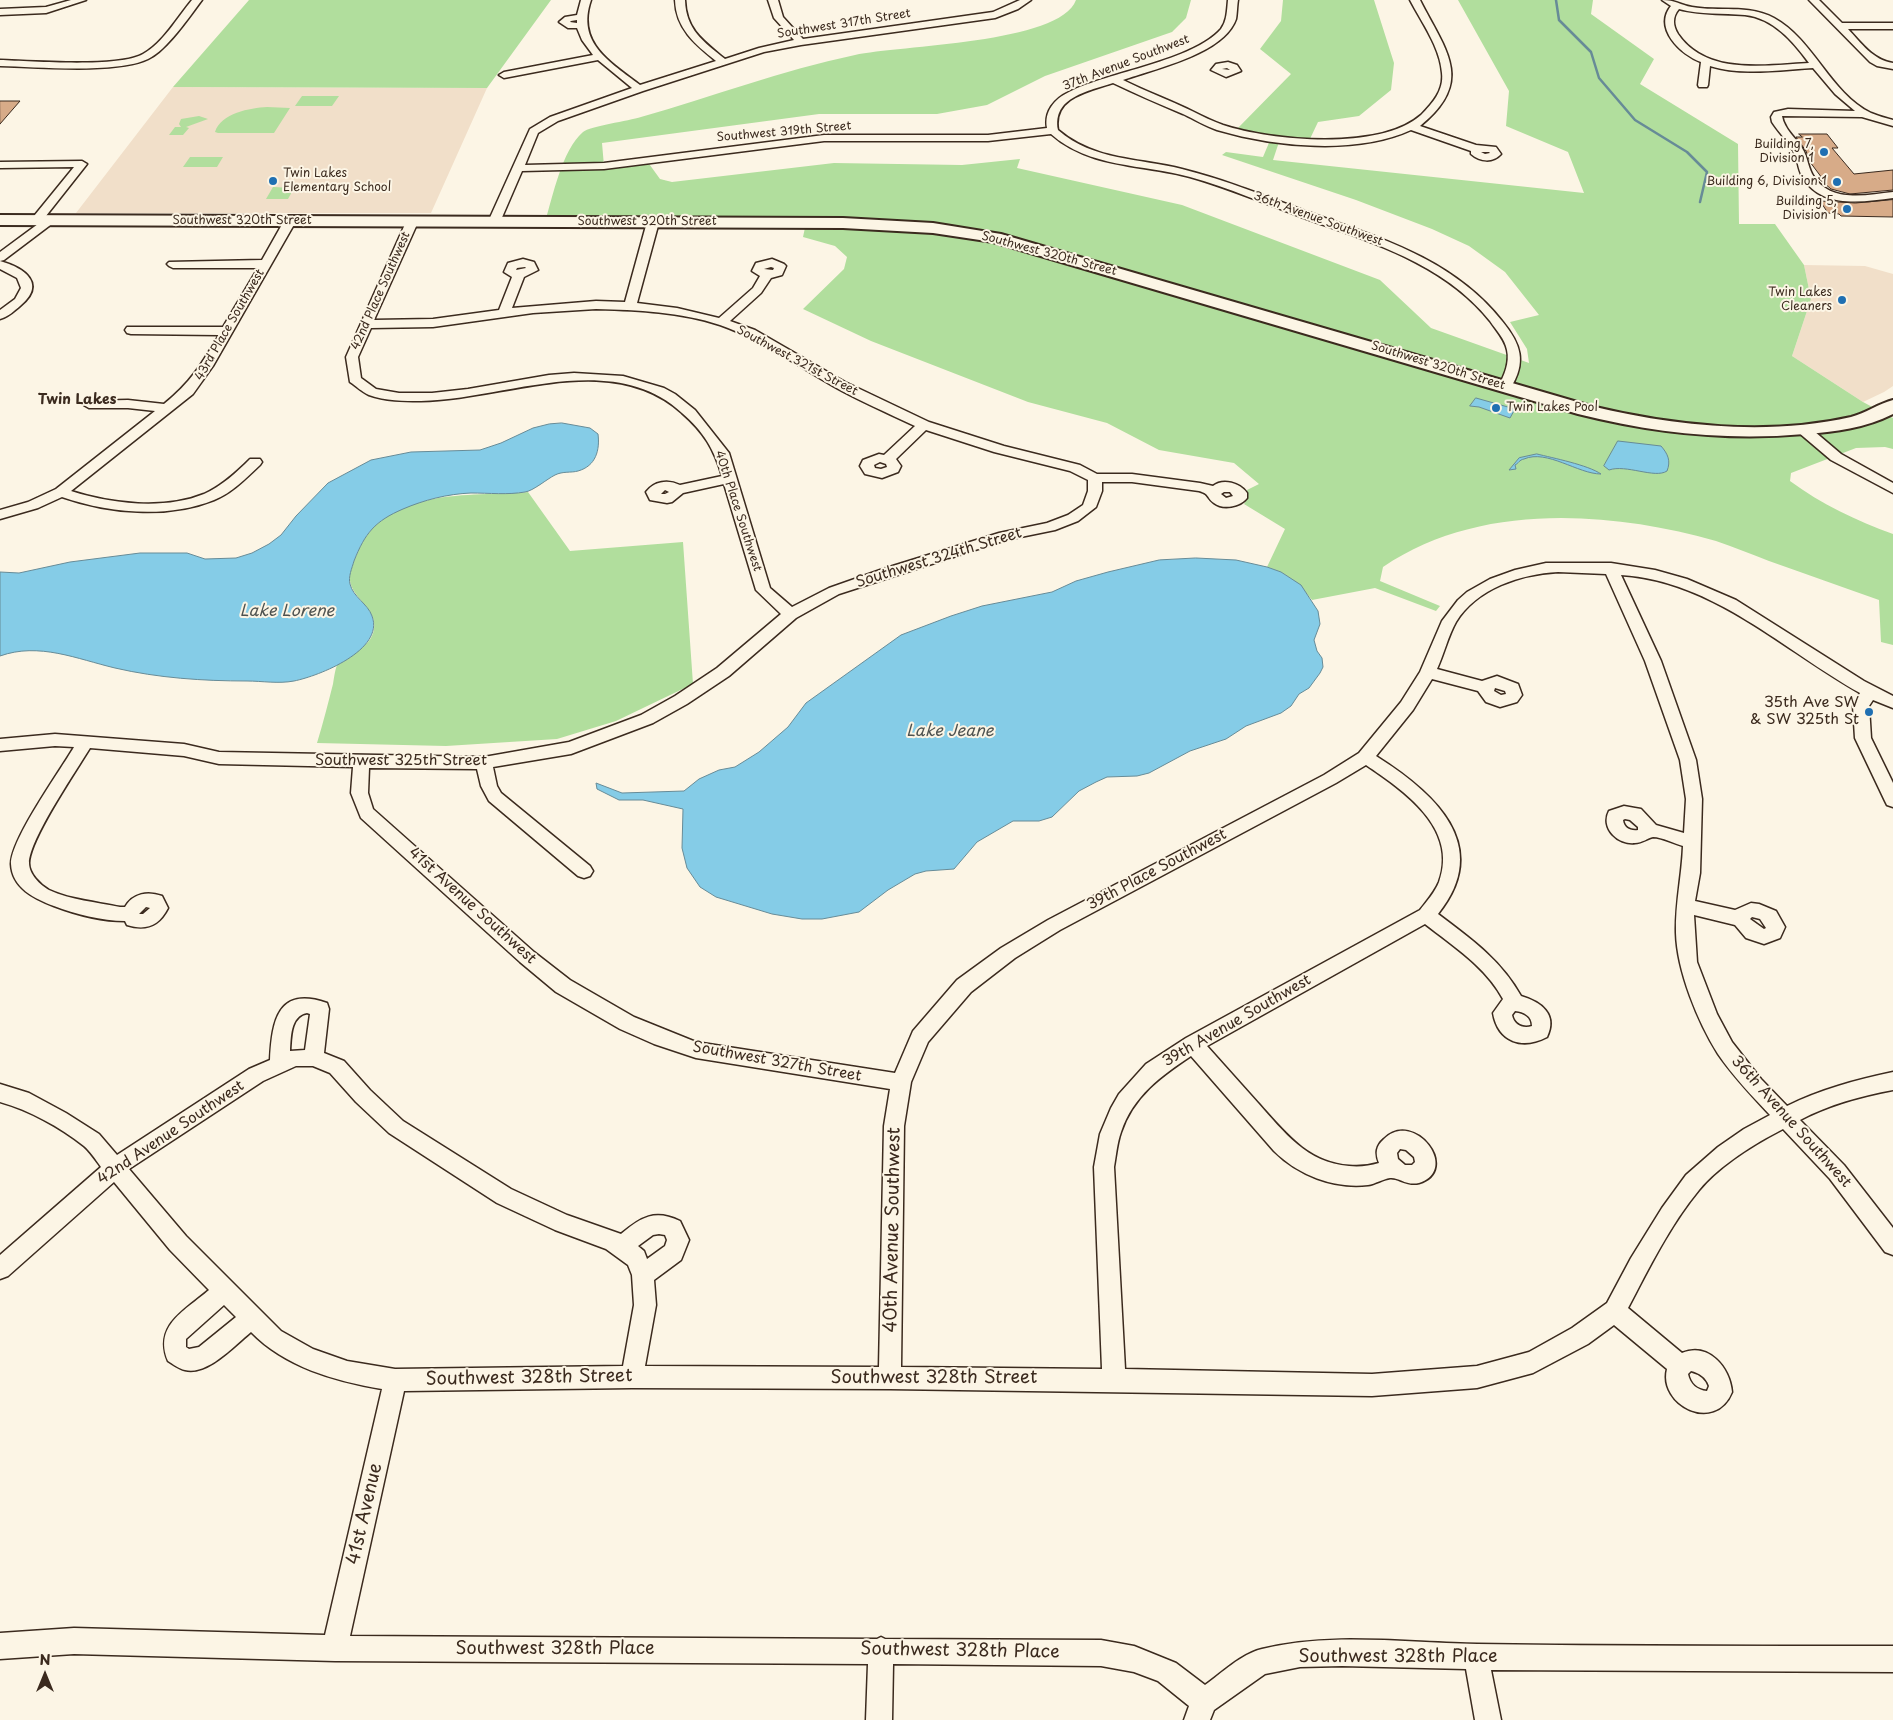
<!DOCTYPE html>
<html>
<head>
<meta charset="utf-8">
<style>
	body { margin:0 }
	#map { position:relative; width:1893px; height:1720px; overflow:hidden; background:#fcf5e5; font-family:"Playpen Sans",sans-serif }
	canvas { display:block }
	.north { position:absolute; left:20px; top:1650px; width:50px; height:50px; -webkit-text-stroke:4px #fcf5e5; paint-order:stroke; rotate:0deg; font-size:14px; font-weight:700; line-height:20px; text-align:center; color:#3b2a1e }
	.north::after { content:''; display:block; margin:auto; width:18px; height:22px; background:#3b2a1e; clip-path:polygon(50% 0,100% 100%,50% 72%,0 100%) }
</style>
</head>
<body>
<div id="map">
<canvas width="1893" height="1720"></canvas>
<div class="north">N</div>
</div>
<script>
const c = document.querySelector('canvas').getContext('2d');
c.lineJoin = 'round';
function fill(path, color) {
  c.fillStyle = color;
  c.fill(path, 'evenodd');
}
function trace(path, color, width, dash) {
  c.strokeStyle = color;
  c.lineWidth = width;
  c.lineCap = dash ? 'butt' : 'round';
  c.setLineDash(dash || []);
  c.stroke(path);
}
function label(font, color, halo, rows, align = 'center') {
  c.font = font + ' "Playpen Sans",sans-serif';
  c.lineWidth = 4;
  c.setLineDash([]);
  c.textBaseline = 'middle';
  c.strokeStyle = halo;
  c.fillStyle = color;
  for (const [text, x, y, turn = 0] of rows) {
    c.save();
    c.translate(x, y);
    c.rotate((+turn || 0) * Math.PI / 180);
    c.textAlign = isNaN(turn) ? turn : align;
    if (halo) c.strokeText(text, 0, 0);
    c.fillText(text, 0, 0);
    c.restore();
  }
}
fill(new Path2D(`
	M173,87L487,88L431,213H76Z
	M1804,265L1865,266L1893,274V386L1884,392L1863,402L1792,356L1811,299Z`), '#f1dfc9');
fill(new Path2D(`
	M249,0H551L487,88L173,87Z
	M1076,0H1191L1186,18L1172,32L1045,76L987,105L937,114H819L602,143L604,166L647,161L660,179L672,182L834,163L962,165L1020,159L1017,168L1182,205L1380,280L1431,328L1529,363L1527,349L1510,322L1539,315L1505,272L1469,246L1432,229L1356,200L1222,155L1226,152L1263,157L1271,138L1235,131L1291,74L1260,49L1281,21L1283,0H1374L1394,63L1391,90L1359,116L1318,122L1309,141L1280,139L1273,160L1584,193L1568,152L1506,126L1509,91L1458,0H1593L1591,14L1654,59L1640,84L1738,144L1739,224H1775L1804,265L1811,299L1792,356L1863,402L1893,418V449L1885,447L1856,448L1791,473L1790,481C1821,504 1857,521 1893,534V645L1881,642L1879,600C1842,587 1806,574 1769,561C1751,554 1734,547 1716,541C1609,511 1479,502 1383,567L1380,581L1440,606L1436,611L1375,588L1312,600C1299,583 1286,573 1267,567L1285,529L1244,504L1248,498L1247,490L1259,484L1234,463L1159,450L1107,423L1028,402L871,341L803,309L844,269L847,257L835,246L803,237L806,223L545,222C553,196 562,150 583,132C590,126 629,121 641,117C712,97 782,70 855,55C899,45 1060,44 1076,0Z
	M302,96H339L332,106H295Z
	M267,107L290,108L274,133H218L215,132C221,113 250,108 267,107Z
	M199,116L208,119L186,127L189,128L183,135H169L175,127H181L179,124L181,119Z
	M190,157H223L217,167H183Z
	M273,187L294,188L288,199H266Z
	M528,492L570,551L683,542L693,684L616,721L557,739L446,746L317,743C323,723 328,704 333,684C334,678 335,670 337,665C346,652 371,650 374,629C378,607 347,597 350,575C350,568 354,561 357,554C384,486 470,497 528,492Z`), '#b1de9d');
const water = new Path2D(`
	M1476,398L1515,409L1510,418L1479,407L1470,406Z
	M562,423L590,428L598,434C600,450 596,466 578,471C571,473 563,471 555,475C547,479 533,491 525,492C508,495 489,493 471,493C447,494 424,500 403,509C375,521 365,533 354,561C352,568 348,577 350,584C353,597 368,604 372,616C385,650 319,676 294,681C278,684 262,681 247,681C203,681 158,678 115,668C77,659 39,642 0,656V572L19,573L70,562L140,553H187L205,559L236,558L252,553L269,544L281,535L296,516L328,483L371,460L411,452L480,450L501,443L533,428L549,424Z
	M1618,441L1661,446C1668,454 1671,461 1667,471C1655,479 1626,464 1609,470L1604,466Z
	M1537,454C1553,458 1588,465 1601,474C1578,474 1547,449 1524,459C1519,460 1519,463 1515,465L1516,469L1509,470L1519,458Z
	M1196,558L1236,560L1267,567L1281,572L1301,585L1318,611L1320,624L1314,640L1317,651L1322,658L1323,667L1320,673L1309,688L1299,694L1291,706L1281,713L1246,726L1226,739L1190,751L1149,773L1137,776L1107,777L1096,782L1079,791L1052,817L1039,821H1013L977,842L954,869L926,871L915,874L888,890L859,912L822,919H802L772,914L716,897L700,887L687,868L682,848L683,809L643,800H619L597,789L596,783L622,793L684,791L699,779L719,770L735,767L759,752L788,727L806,703L901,635L951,616L982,606L1052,592L1076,581L1108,572L1159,560Z`);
fill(water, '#85cce7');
trace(water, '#678b97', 1);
trace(new Path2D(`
	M1556,0L1559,20L1591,52L1599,78L1635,120L1687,152L1707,172L1700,202`), '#678b97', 2.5);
const building = new Path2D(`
	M0,101H20L0,124Z
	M1799,134H1827L1838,148H1832L1854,174L1893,170V190L1850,194L1831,189L1818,178H1822L1810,162L1806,151L1796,137H1802Z
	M1893,200V217L1841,216L1839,214L1828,213L1820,201L1855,203Z`);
fill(building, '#d7ab88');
trace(building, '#3b2a1e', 1);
const street = new Path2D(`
	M71,0H86L46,13L0,15V9L46,7Z
	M192,0H202C189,17 167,50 148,59C117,74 36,67 0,66V60C31,61 119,68 143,54C163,43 177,18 192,0Z
	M581,0H591C576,43 610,62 640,85L716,61C695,44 676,29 675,0H685C686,30 703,41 725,59L759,48L794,40L774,18L768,0H778L783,17L803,39L993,12L1020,0H1031L1018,9L995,18L801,45L764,52L643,91L558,121L538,133L525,165L604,163L824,135H988L1047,128C1044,112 1054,99 1069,92C1108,72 1193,61 1221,29C1227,21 1227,10 1228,0H1238C1237,6 1237,14 1236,19C1224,54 1154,69 1123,80C1145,91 1169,100 1192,111C1202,116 1212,121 1223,125C1272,141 1380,151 1421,115C1433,103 1444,90 1442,73C1440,47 1422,23 1410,0H1420C1445,50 1476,81 1420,126L1476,145L1496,147L1501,154C1493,163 1480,162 1471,154V151L1411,130C1357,155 1274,147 1217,130C1205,126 1194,119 1183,114C1159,104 1136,94 1113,83C1089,91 1052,97 1058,130C1094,161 1139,158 1182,169C1226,180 1268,197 1311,213C1381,238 1454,260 1502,321C1521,344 1527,362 1510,389H1500L1499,386C1504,375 1510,363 1507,350C1505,339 1496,330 1490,321C1444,263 1370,242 1304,218C1266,204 1229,188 1190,177C1142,164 1089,168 1051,134L988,141H824L604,169L522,171L500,222L498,224H490L488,222L530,129L550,117L632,88L598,60L504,78L499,75L504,72L593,55L582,40L577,28H568L559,22L565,17L577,15ZM577,20V23L570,22L571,21ZM1481,152H1489L1490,153L1485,154Z
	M1662,0C1676,0 1680,5 1692,7C1719,12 1748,4 1774,18C1814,40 1830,93 1871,113C1878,116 1886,118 1893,120V126L1862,117L1782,116C1784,129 1796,138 1802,148C1808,157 1808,169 1814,177C1832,203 1866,195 1893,192V198C1862,202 1820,209 1802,176C1798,169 1798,161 1795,154C1789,142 1779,133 1772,122L1771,117L1774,112L1788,109L1855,111L1835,94L1813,68C1779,70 1743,76 1710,66L1708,85L1707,87H1699L1698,85L1701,62C1681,55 1653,28 1671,6ZM1679,9C1701,15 1722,13 1745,15C1773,18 1793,41 1809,63C1765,65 1707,76 1678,34C1673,26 1672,17 1679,9Z
	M1809,0H1819L1842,23H1893V29H1848C1861,43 1873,60 1893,63V69L1877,66L1870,62Z
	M1228,62L1237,65L1241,71L1226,77L1211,70L1216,64ZM1227,68L1230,70L1222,69Z
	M82,161L87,164L42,221L49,218L55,221L53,223L4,260L0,261C25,268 47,284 20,306C14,311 8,317 0,319V310L15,299L21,288L17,278L0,269V252L38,224L32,223L30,221L74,167L0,168V162Z
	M290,218L296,221L213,366L193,394L71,491C111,504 165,510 204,494C222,486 237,472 250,459H260L262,462L260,465C246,478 232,493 214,500C167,519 108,513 62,497L38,508L0,519V510L28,502L56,489L155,411L128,408H89L82,404L84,401L128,400L164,404C191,382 201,365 219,335L131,334L127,333L125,330L127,327H223L258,268H173L169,266L167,264L169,262L262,260L284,221Z
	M412,219L418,222L374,320L433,319L499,310L512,277L504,272L508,263L523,259L534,262L538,270L524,277L512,308L596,301L625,302L647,222L653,219L659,222L637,303L677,308L719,318L753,288L760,276L752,271L756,263L772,259L784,264L786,266L782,275L771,278L761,293L730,321L755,330L845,382L929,422L1004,446L1080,465L1097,474H1132L1200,483L1213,486C1223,478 1240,483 1247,493V498C1240,507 1223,510 1214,503C1206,497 1210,494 1199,491L1132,482H1102V491L1096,507L1078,521L1055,530L1006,540L839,594L796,618L729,676L687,704L653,723L571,754L493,767L497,786L501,793L590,866L593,871L590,876L584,878L578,876L489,801L481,786L477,769L369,768L368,793L373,809L534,952L570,980L634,1017L696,1042L895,1073L913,1031L957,980L1001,948L1048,920L1324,775L1359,753L1401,702L1420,672L1442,621L1458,600L1467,592L1490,579L1515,570L1546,563H1611L1655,570L1687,579L1736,600L1864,681L1893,696V708L1873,700L1869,706L1871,738L1893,783V807L1887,805L1885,801L1855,738L1853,706L1860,693C1783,650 1714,581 1621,575L1661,661L1696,760L1702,799L1700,873L1695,901L1735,910L1751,903L1759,904L1776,911L1785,927L1780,938L1764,944L1746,938L1735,925L1694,915L1697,962L1717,1014L1732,1042L1761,1079L1787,1106C1821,1089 1856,1080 1893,1072V1090C1861,1096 1830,1104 1800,1120L1844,1165L1893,1228V1255L1885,1252L1830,1179L1783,1129C1754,1144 1720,1165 1699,1190C1670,1225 1649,1268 1628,1308L1682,1353C1708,1342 1730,1367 1732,1392C1715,1434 1658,1405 1667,1369L1614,1325L1588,1344L1533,1373L1477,1388L1372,1396L890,1389L632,1388L404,1391L350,1636L877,1639L881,1637L885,1639L1101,1640L1134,1646L1176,1663L1205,1685C1222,1673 1241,1654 1262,1649C1331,1632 1406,1643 1477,1644C1615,1646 1754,1646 1893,1646V1672L1491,1670L1501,1720H1475L1466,1669L1342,1666L1300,1667L1265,1674L1214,1710L1210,1720H1184L1189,1706L1158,1681L1134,1672L1101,1666L893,1664L892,1720H866L868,1664L335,1661L74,1654L0,1659V1633L74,1628L325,1635L382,1389C335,1381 285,1367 251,1332C235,1345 207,1376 185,1370C179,1369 173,1364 168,1361C153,1325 186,1310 209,1290L170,1250L114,1182L8,1276L0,1279V1255L101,1167C96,1160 90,1151 84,1146C60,1127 29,1110 0,1102V1084L29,1093L66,1113L99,1134L117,1155L249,1069L270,1060C272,1020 278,986 327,1003L329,1009L324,1053L344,1061L370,1090L403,1121L511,1189L567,1215L621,1234C641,1217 655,1209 680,1221L689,1240L681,1260L654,1280L656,1305L645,1366L879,1367L884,1126L890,1089L696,1058L654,1044L620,1029L556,992L520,962L361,818L351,793L353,767L219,764L184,756L90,748C76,771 29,840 29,863C29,874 40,885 49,890C71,900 96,902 120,907H125C133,893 148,891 162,896L168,908C159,926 146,931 127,925L125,921C102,921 75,914 54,906C35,899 12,888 11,864C11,839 60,771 74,747L55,746L0,751V739L55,734L184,744L219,752L484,757L569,742L641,715L675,696L717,668L781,614L756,590L724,484L683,493L672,502L667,503L650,500L646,492C654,481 668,479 680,485L722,476C714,449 704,432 682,413C611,348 504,400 421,401C404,401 385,401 369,395C362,392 356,386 350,382L346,357L406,222ZM525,267L526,268L516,270L517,268ZM771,267L774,268L773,270L764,269ZM596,309C637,310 681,312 720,325C760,339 796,365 833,386C859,401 888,413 915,426L884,455L879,454L863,460L860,466L865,474L882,478L898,472L901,466L896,459L926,430L994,452L1070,471L1088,480V491L1083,505L1068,515L1047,523L999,533L883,569L829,588L792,607L770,588L729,453L695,410L675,394L664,388L623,376L574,373L549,375L468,389L432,393H399L376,389L361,378L358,357L371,328L433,327L533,313ZM880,462L886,464L887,467L881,469L875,468L874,465ZM665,490L669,492L665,494H661ZM1224,492H1230L1233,496L1226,498L1221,494ZM1558,572L1606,574L1645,661L1680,760L1686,799L1684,833L1656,825L1641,809L1635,808L1624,806L1609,811C1600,828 1618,845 1635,843C1642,843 1648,838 1653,837C1662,837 1675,844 1683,846C1682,875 1675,904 1676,933C1677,971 1698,1022 1718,1054C1733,1076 1752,1096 1770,1115L1744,1129L1718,1147L1686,1175L1662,1208L1631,1258L1607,1303L1572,1328L1529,1352L1477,1366L1372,1374L1125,1369L1114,1167C1116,1156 1117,1143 1121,1132C1133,1096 1161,1076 1191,1056L1274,1151C1298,1175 1334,1189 1368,1185C1375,1184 1383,1179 1390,1178C1399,1177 1406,1186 1419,1183C1461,1170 1414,1109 1384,1139C1376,1146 1375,1153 1379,1163C1369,1166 1359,1167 1349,1166C1307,1163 1284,1132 1258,1103C1241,1084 1224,1065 1207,1046L1425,924C1453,946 1486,967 1503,999L1493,1013C1498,1042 1522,1050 1547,1037C1558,1014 1541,1002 1521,996C1501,960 1470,938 1438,914C1494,845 1433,792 1376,756L1413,710L1432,679L1478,691L1486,702L1500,707L1517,702L1522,695L1518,684L1497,676L1482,681L1437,669C1444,654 1448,636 1456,622C1477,588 1521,574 1558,572ZM1495,688L1505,691L1506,694L1501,695L1494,691ZM1366,765C1403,790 1459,828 1439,882C1435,892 1427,901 1420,910L1186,1038L1146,1064L1119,1094L1111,1108L1100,1134L1094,1167L1102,1369L901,1367L904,1126L911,1082L928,1042L971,992L1015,958L1060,930L1336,783ZM1625,819L1630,820L1638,827V830C1630,831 1624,828 1623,820ZM146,907L150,908L143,914H139ZM1752,917L1760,919L1766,928L1764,929L1750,919ZM1515,1011C1524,1012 1532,1016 1532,1026C1523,1029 1514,1025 1512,1015ZM307,1013L310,1014L305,1050L290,1051C291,1038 290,1016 307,1013ZM296,1066H313L330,1073L356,1102L389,1133L497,1203L555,1230L606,1249L628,1265L632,1275L634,1305L623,1366L395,1369L347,1361L313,1349L281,1331L186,1236L129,1169L263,1081ZM1400,1149L1406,1150L1414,1157L1415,1162L1412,1165H1405L1398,1159L1397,1153ZM659,1234L665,1235L667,1240L665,1246L647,1259L644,1251L638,1246L653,1235ZM224,1305L236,1317L199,1347L189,1349L186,1347V1339ZM1691,1371C1699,1373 1706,1377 1709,1386L1707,1391C1697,1390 1690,1384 1688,1374Z
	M1803,425L1808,426L1841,454L1893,483V493L1831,460L1798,432L1796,429Z`);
const secondary = new Path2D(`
	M0,215L843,218L933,223L1001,234L1591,406C1673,426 1768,436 1851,417C1866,413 1878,404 1893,400V414C1866,428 1834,432 1805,434C1727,441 1653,433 1578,414L993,242L933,233L843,228L0,225Z`);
trace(street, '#3b2a1e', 3);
trace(secondary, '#3b2a1e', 4);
fill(street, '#fcf5e5');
fill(secondary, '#fcf5e5');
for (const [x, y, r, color] of [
	[1824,152,5,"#1f6fb2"],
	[273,181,5,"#1f6fb2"],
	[1837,182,5,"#1f6fb2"],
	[1847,209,5,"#1f6fb2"],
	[1842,300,5,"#1f6fb2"],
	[1496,408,5,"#1f6fb2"],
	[1869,712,5,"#1f6fb2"]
]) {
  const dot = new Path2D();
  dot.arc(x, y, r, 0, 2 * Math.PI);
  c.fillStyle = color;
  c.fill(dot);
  trace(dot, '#fcf5e5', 2);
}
label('12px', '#3b2a1e', '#fcf5e5', [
	["Southwest 317th Street",844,24,-9],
	["37th Avenue Southwest",1126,63,-21],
	["Southwest 319th Street",784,132,-5],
	["36th Avenue Southwest",1318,219,20],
	["Southwest 320th Street",242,221],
	["Southwest 320th Street",647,222],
	["Southwest 320th Street",1049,254,15],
	["42nd Place Southwest",381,291,-66],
	["43rd Place Southwest",230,325,-60],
	["Southwest 321st Street",797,361,28],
	["Southwest 320th Street",1438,366,17],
	["40th Place Southwest",738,511,72]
]);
label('12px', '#3b2a1e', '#fcf5e5', [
	["Building 7,",1814,145],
	["Division 1",1814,159],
	["Twin Lakes",283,174,"left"],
	["Elementary School",283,188,"left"],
	["Building 6, Division 1",1827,182],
	["Building 5,",1837,202],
	["Division 1",1837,216],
	["Twin Lakes",1832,293],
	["Cleaners",1832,307],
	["Twin Lakes Pool",1506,408,"left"]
], 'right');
label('bold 14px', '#3b2a1e', '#fcf5e5', [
	["Twin Lakes",77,400]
]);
label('15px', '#3b2a1e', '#fcf5e5', [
	["Southwest 324th Street",939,558,-17],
	["Southwest 325th Street",401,761],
	["39th Place Southwest",1157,870,-28],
	["41st Avenue Southwest",472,906,42],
	["39th Avenue Southwest",1237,1021,-30],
	["Southwest 327th Street",777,1062,10],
	["36th Avenue Southwest",1791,1122,48],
	["42nd Avenue Southwest",171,1133,-34]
]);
label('15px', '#3b2a1e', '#fcf5e5', [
	["35th Ave SW",1859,703],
	["& SW 325th St",1859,720]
], 'right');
label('italic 16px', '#4e5250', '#fcf5e5', [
	["Lake Lorene",287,612],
	["Lake Jeane",950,732]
]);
label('18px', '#3b2a1e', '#fcf5e5', [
	["40th Avenue Southwest",893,1230,-89],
	["Southwest 328th Street",529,1378,-1],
	["Southwest 328th Street",934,1378],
	["41st Avenue",365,1514,-77],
	["Southwest 328th Place",555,1649],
	["Southwest 328th Place",960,1651,1],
	["Southwest 328th Place",1398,1657]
]);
</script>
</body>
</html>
